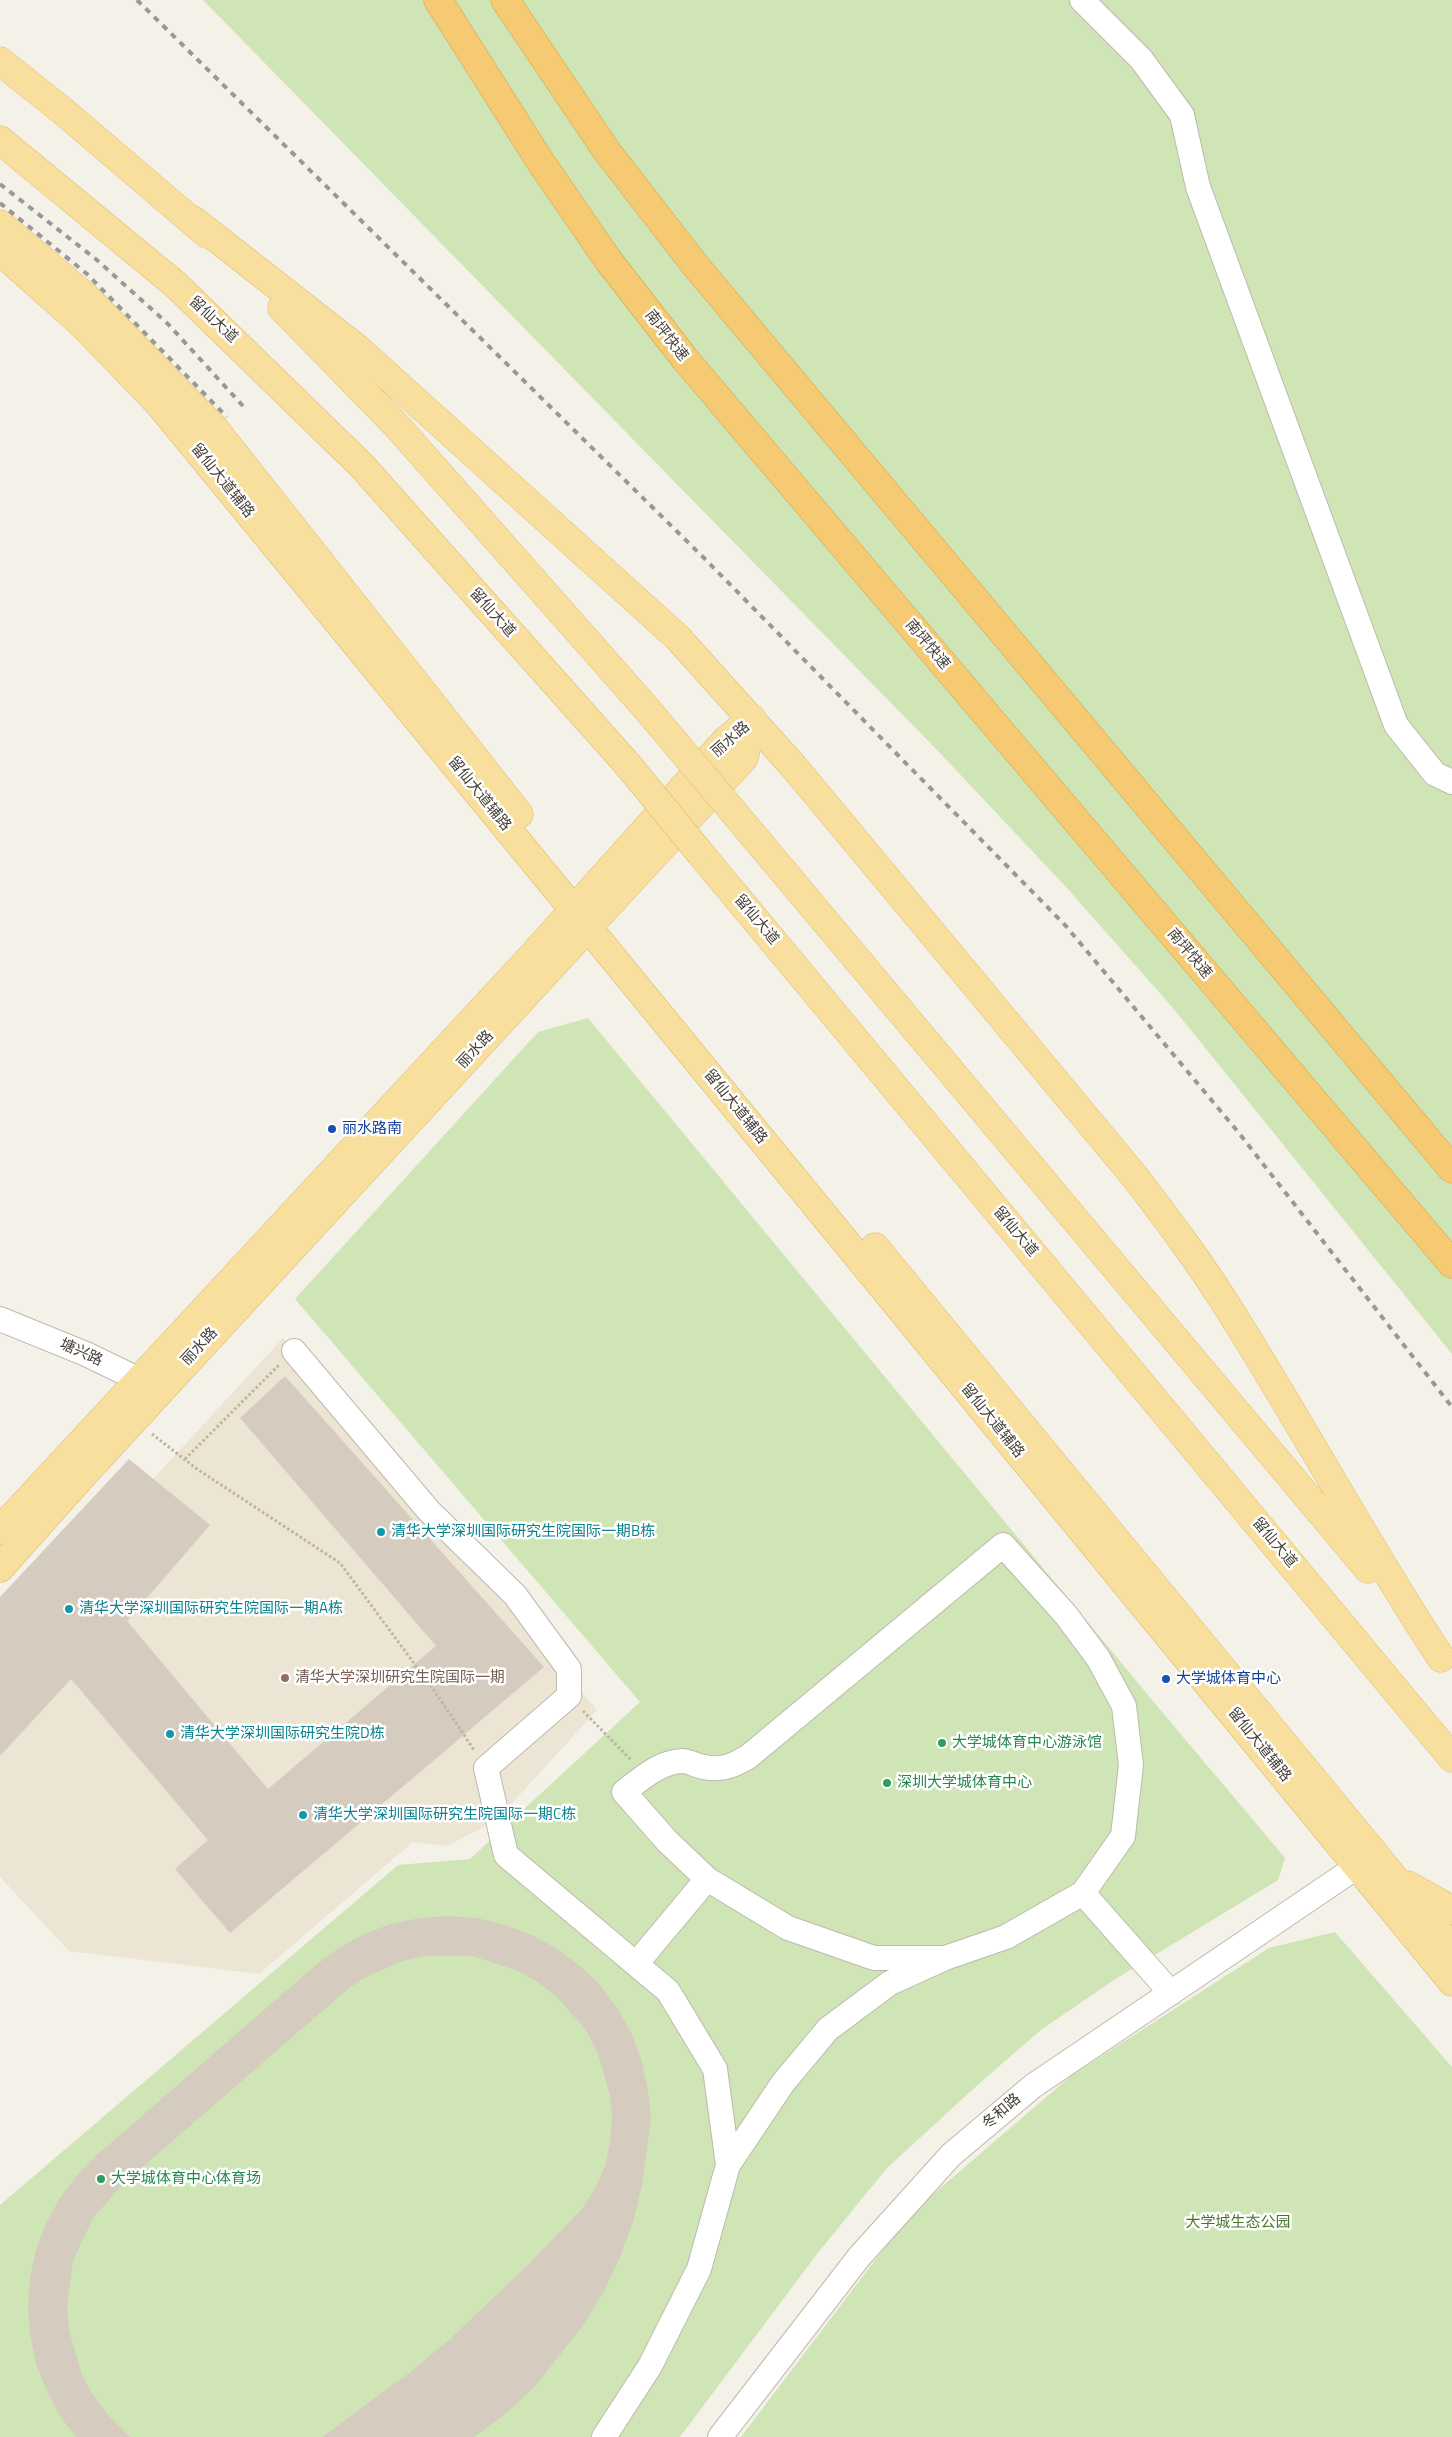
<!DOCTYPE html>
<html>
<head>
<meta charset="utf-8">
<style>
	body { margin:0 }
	canvas { display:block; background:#f4f1e9 }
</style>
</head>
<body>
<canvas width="1452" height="2437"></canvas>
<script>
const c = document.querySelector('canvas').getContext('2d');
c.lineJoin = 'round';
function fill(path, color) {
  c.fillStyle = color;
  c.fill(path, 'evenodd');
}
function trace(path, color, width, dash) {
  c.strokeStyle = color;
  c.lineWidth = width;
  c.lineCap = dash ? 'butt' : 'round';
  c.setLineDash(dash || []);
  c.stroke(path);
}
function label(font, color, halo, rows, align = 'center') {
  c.font = font + ' "Titillium Web","Noto Sans SC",sans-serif';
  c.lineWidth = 5;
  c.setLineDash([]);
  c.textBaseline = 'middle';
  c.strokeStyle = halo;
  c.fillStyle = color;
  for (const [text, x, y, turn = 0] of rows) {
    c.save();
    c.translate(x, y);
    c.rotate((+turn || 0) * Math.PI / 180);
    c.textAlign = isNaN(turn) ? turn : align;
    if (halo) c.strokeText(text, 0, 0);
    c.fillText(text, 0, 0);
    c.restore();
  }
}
fill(new Path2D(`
	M283,1338L597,1710L497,1820L447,1846L413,1842L259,1974L69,1951L0,1877V1645Z`), '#ece5d4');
fill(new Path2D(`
	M203,0H1452V1354L1173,1008L1066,887L939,752Z
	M588,1018L1158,1707L1285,1858L1278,1880L1114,1980L1041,2030L982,2081L887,2168L817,2254L680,2437H0V2205L398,1865L470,1859L640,1702L295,1299L538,1032Z
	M1335,1932L1452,2067V2437H741L910,2214L1072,2075L1269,1948Z`), '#cfe5b5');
fill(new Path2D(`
	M285,1376L544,1667L230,1933L175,1869L208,1840L71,1679L0,1756V1597L129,1459L210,1525L127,1621L268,1789L436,1646L240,1418Z
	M448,1916L477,1918L505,1925L532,1935L557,1949L580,1966L601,1986L618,2009L632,2035L642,2062L648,2090L651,2119L642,2185L633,2222L620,2257L604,2291L584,2324L537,2384L510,2410L474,2437H322L408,2374L449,2340L527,2266L581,2210L595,2189L605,2166L610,2142L612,2119L610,2095L597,2051L586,2030L555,1995L536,1981L516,1970L472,1956H425L402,1961L360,1980L342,1994L123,2184L93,2218L73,2261L67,2307L69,2330L82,2375L93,2395L107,2414L130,2437H76L60,2416L47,2391L36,2364L30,2335L28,2306L30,2278L36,2250L46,2223L60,2198L77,2175L97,2155L317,1964L339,1948L364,1934L391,1924L420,1918Z`), '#d5ccbf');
const minor = new Path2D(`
	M1082,0L1141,59L1182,115L1198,187L1396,725L1435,774L1452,782
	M0,1319L86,1354L156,1388
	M294,1351L429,1511L515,1595L569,1669V1696L486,1768L506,1855L668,1991L715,2069L728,2165L699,2269L650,2366L604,2437
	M1083,1893L1171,1993
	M636,1964L707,1879
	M728,2165L783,2083L828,2029L890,1983L945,1958L1006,1937L1083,1893L1123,1836L1131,1765L1124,1706L1098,1658L1066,1615L1003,1545L748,1757C734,1765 722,1771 704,1767C697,1766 689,1761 682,1761C659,1762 641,1779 624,1792L667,1841L707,1879L788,1928L874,1958H945
	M720,2437L859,2257L951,2155L1033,2086L1358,1866`);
const major = new Path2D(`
	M0,61L64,112L207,234
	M0,140L176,285L363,467L628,765
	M193,220L358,349L677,637L794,767L1135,1177C1167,1219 1199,1261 1227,1306C1301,1422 1365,1543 1441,1658
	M0,224L86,297L214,428L519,814
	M0,251L82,324L160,405L1452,1982
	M282,308L397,426L646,708
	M757,840L1368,1569
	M700,853L1452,1758
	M875,1247L1452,1948
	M0,1530L531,957L727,739L752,719
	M0,1568L84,1474L744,758L752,719
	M1408,1885L1452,1910`);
const highway = new Path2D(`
	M438,0L540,161L608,260L685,359L1452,1264
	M505,0L606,150L695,265L1452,1169`);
trace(minor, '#bfb8ac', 26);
trace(major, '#ddbc6e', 29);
trace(highway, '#d49f43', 29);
trace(new Path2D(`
	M152,1434L197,1469L340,1563L436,1693L474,1750
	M185,1459L279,1365
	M583,1711L631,1760`), '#c0b49f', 3, [2.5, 2.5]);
trace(minor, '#fff', 24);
trace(major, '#f8df9e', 28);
trace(highway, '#f5ca73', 28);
trace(new Path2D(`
	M137,0L706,560L1065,925L1239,1133L1452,1407
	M0,184L97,260L168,324L243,406
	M0,203L87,274L227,417`), '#989898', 4, [6, 6]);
const majorBridge = new Path2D(`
	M646,708L757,840
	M628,765L700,853`);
trace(majorBridge, '#ddbc6e', 29, []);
trace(majorBridge, '#f8df9e', 28);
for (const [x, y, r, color] of [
	[332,1129,5,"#1a4fb4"],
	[381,1532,5,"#0f9aa8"],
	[69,1609,5,"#0f9aa8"],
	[285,1678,5,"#8d6e63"],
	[1166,1679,5,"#1a4fb4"],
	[170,1734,5,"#0f9aa8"],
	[942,1743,5,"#2e9e5b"],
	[887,1783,5,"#2e9e5b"],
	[303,1815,5,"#0f9aa8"],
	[101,2179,5,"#2e9e5b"]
]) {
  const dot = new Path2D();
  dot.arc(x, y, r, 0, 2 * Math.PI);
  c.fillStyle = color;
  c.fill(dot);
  trace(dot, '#fff', 2);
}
label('15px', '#474138', '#fff', [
	["留仙大道",213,320,43],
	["南坪快速",666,336,52],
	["留仙大道辅路",222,481,51],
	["留仙大道",492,613,48],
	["南坪快速",927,645,50],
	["丽水路",731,740,-41],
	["留仙大道辅路",479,794,51],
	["留仙大道",756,920,50],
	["南坪快速",1189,954,50],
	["丽水路",476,1050,-47],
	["留仙大道辅路",735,1107,51],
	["留仙大道",1015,1232,50],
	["丽水路",200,1347,-47],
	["塘兴路",81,1353,24],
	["留仙大道辅路",992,1421,51],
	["留仙大道",1274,1543,50],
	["留仙大道辅路",1259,1745,51],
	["冬和路",1002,2112,-41]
]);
label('15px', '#164399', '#fff', [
	["丽水路南",342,1129],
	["大学城体育中心",1176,1679]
], 'left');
label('15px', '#0d838f', '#fff', [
	["清华大学深圳国际研究生院国际一期B栋",391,1532],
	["清华大学深圳国际研究生院国际一期A栋",79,1609],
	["清华大学深圳国际研究生院D栋",180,1734],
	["清华大学深圳国际研究生院国际一期C栋",313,1815]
], 'left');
label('15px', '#785e54', '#fff', [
	["清华大学深圳研究生院国际一期",295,1678]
], 'left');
label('15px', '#27864d', '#fff', [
	["大学城体育中心游泳馆",952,1743],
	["深圳大学城体育中心",897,1783],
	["大学城体育中心体育场",111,2179]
], 'left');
label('15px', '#49762e', '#fff', [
	["大学城生态公园",1238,2223]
]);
</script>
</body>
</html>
